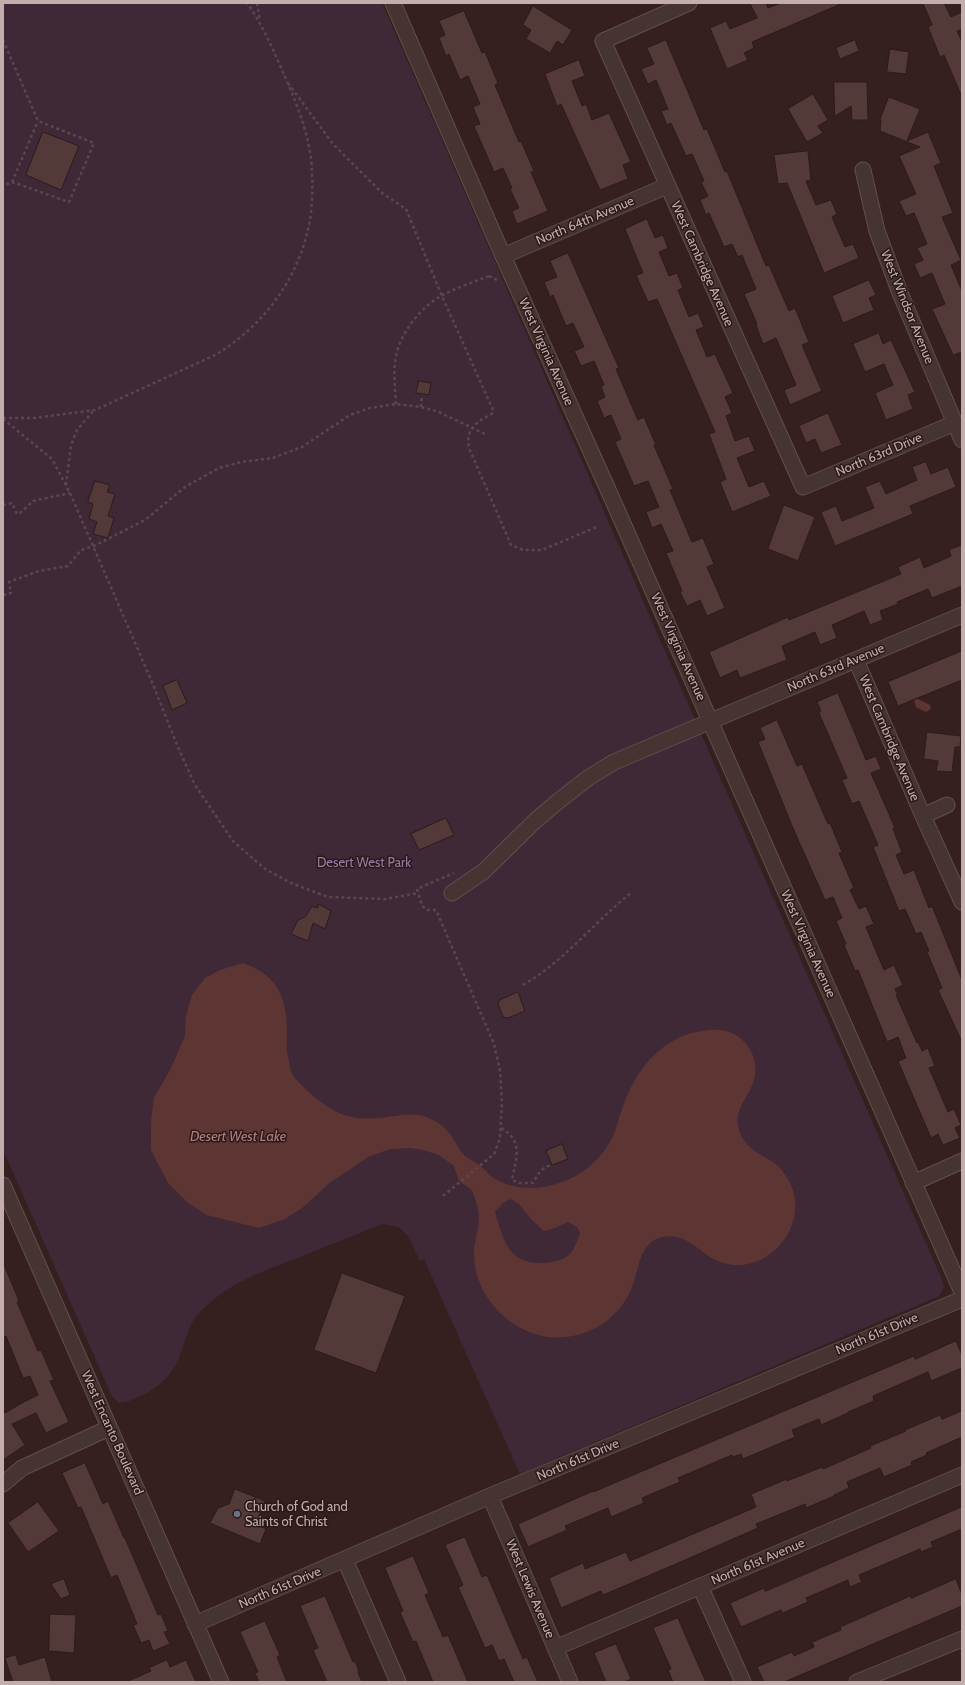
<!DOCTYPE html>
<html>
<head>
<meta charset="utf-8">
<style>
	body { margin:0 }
	#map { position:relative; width:965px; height:1685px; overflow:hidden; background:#35201f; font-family:Cabin,sans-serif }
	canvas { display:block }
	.frame { position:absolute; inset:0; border:4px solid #c3aead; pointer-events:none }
</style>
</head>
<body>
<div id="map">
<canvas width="965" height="1685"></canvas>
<div class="frame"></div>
</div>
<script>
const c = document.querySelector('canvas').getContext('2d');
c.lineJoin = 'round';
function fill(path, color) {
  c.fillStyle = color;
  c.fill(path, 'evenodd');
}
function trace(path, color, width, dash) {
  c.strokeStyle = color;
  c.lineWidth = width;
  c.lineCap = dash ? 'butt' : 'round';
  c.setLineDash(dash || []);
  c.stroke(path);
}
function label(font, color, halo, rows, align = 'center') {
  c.font = font + ' Cabin,sans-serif';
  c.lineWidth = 3;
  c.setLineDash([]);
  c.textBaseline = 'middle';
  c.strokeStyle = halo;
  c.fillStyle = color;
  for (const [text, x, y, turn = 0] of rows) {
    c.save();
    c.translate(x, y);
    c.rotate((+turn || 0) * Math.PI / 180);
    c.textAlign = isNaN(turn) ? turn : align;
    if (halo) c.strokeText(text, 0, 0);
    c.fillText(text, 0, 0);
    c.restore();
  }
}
fill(new Path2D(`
	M3,3H382L712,759L943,1282L944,1287L939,1296L520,1474L424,1259L420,1261L408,1236L399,1227L382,1224C354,1235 326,1247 297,1258C261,1272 228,1283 200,1312C189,1323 186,1339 181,1353C173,1375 159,1388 138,1397C131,1400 125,1404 118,1402L112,1396L3,1150Z`), '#402937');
fill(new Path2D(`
	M918,699L930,705L931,709L926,712L916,707L914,700Z
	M243,963C276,975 286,994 287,1029C287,1039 286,1047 288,1057C290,1064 290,1072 294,1077C304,1089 325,1107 339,1113C352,1119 367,1119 381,1118C399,1116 414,1111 431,1119C451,1128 452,1140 464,1155C469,1160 476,1162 482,1167C485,1170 488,1174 492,1177C502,1185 520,1188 533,1188C565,1186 593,1171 610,1142C616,1132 618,1120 622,1109C634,1074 656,1043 692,1033C706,1030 721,1027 734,1034C752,1044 760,1065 753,1083C750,1092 743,1100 740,1109C733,1125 742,1143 756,1152C762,1156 769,1159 774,1163C786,1172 793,1186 795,1200C799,1240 759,1276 720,1262C704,1256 693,1240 676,1237C667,1235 656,1237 649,1244C639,1254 638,1271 633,1284C629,1297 620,1310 609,1319C591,1334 565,1341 542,1336C504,1327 474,1293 474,1253C474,1241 479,1230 479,1218C479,1208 475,1199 472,1190L459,1181L454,1166L439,1155L423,1150L411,1148L390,1149L368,1157L331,1182L302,1208L285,1219L259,1228L207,1215L187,1202L168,1183L151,1150V1121L154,1098L170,1070L185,1036L186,1016L192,995L205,978L220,970ZM511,1199L519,1204L532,1220L544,1231L553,1229L568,1222L577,1227L580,1233C578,1240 574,1250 569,1255C558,1264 531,1266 519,1258C504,1249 500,1228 495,1212L503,1203Z`), '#5d3533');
const building = new Path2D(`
	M750,3H766L768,8L781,3H843L752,42L754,48L744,53L748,60L727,69L710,28L726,21L730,29L757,18Z
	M923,3H944L951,17L962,12V29L957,31L962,42V97L944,55L940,57L928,27L932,25Z
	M533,6L572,30L563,45L557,41L550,53L526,39L531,30L523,25Z
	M464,11L482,53L485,52L498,83L495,85L519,142L521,141L534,171L531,172L548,211L517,224L512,211L519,208L510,189L512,188L503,168L494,172L474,126L480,124L473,107L480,104L468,76L460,80L449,54L446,56L439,38L445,35L439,21Z
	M666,40L704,130L707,129L725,172L727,171L766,266L769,265L789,311L795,308L809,342L802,345L822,391L790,405L784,390L796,385L776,338L763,344L756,325L757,324L744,294L756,289L742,255L738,257L732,244L724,247L709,213L706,215L700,200L708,196L701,182L704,181L692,154L686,156L671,123L667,125L661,111L668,109L656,80L648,84L641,69L654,64L647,48Z
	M855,40L859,51L840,59L836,48Z
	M890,49L909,52L906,74L887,72Z
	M579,60L585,76L572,81L582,106L586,104L592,120L609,113L631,162L623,165L628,179L600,190L561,104L557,106L545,74Z
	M834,82H867L868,120H852L851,106L835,116Z
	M813,94L828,120L818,126L823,133L807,142L788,109Z
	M889,97L920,109L907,141L928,132L941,163L934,166L953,213L942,217L961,260L951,265L962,291V352L953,355L932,309L945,304L932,273L920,278L914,264L923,260L917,248L927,244L914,213L906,216L899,201L916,194L899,156L920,147L880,131L881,120H880Z
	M43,132L79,146L61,190L26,175Z
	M808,151L811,180L806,181L816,205L831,200L837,214L832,217L845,247L853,244L859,258L824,273L787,183L778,184L774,155Z
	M647,219L655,238L663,235L668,248L659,252L669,276L677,273L683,288L678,290L689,317L698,313L704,327L696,330L707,357L715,354L733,393L725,397L732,413L726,416L735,441L749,436L755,451L737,458L749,487L764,481L771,496L732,512L720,482L726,479L709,434L715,432L657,299L648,302L636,275L643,273L625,229Z
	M568,253L619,368L616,369L638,420L644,417L656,445H654L673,489L670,490L692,542L703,538L714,564L707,567L725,608L707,616L700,600L687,606L680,592L682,591L666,553L673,551L661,524L652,528L646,512L659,507L648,481L634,486L615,442L621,439L611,415L604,418L597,401L605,397L601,386L604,385L594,361L581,366L574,351L584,347L573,323L566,326L553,295L550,297L544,282L557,277L550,261Z
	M869,280L876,295L869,298L874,310L843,323L832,296Z
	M879,333L883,344L891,340L915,392L908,395L913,409L886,420L875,393L893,385L884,364L865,372L853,344Z
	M419,381L431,383L429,395L416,393Z
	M828,413L842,445L821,453L815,439L806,443L799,426Z
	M926,462L931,474L948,467L956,487L910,506L913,514L835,546L821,512L836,506L842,521L874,508L865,487L880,481L886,494L917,480L912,467Z
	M95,481L110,485L107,492L115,494L108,516L114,518L108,538L93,534L97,522L89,519L93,504L88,502Z
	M784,505L815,517L798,561L768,549Z
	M962,545V586L932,598L928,589L897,602L898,604L880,611L883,620L870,625L864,611L832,625L837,638L820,645L815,632L782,646L787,660L740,678L737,670L720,678L709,652L788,617L789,620L901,574L898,567L920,557L924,568L951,556L949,550Z
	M962,651V680L898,706L888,682Z
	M177,680L187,703L172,710L163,686Z
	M838,693L866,760L876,756L881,769L871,773L895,828L893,829L902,852L896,855L904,874L914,870L929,908L932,906L962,980V1042L938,990L942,988L927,952L929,951L921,932L916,934L905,909L899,911L873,847L878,845L859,801L852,804L842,780L847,778L819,713L821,711L817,702Z
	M777,720L797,766L802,764L828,824L830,823L842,852L839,853L854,888L850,890L859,909L866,906L874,924L866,927L884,970L894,965L903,985L895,989L898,995H896L917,1043L918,1042L922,1051L928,1048L935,1066L929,1068L948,1112L954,1109L961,1125L955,1128L960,1138L943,1145L938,1134L931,1138L909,1087L898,1061L906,1058L898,1037L887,1042L858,970L855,971L844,945L846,944L836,921L842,918L833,897L825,900L792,826L758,742L765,739L760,728Z
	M927,732L961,736L960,747H955L952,772L936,771L938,761L924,759Z
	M446,818L454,835L419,850L411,834Z
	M319,904L331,911L325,929L313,923L308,941L291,934L298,920L305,917L312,906L317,908Z
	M518,992L525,1011L508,1018L503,1017L498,1004L500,1000Z
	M562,1144L568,1159L552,1165L546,1151Z
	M3,1262L19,1301L17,1302L38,1351L41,1350L54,1380L50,1381L69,1422L46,1433L36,1413L12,1424L25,1445L3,1460V1410L5,1413L20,1404L38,1395L30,1376L23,1378L6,1336L3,1338Z
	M342,1273L405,1296L376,1373L314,1350Z
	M956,1341L962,1355V1368L931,1381L928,1372L873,1396L874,1401L848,1412V1413L821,1425L819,1419L792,1430L795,1437L743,1459L741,1454L733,1457L732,1455L678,1478L680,1482L642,1498L644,1503L611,1517L608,1508L565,1526L567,1530L528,1547L518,1524L593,1491V1492L914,1356L915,1359Z
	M962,1411V1437L926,1453L927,1455L911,1462L912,1465L884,1477L880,1468L847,1482L849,1488L834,1495V1496L806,1508L805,1504L756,1524L758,1528L676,1564L603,1595L601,1591L561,1608L549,1578L583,1563L585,1569L626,1552L630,1561L756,1507L751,1494L787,1479V1481L822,1467L823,1469L871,1448L870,1446L906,1431L905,1430L940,1415L942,1419Z
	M85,1463L103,1504L108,1501L124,1538H125L158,1615L161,1614L168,1631L164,1632L170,1644L153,1651L149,1640L141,1643L133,1625L137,1624L117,1575L111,1578L81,1507L78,1508L62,1473Z
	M235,1489L265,1501L256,1524L266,1529L260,1544L210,1523L218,1508L229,1504Z
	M38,1502L59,1531L28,1552L8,1523Z
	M962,1507V1529L931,1542L933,1547L921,1552L920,1549L859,1575L862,1582L850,1587L848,1580L806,1598L808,1602L783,1613L781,1610L741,1627L730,1603L764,1588L765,1591Z
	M465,1537L482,1577L487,1575L523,1659L527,1657L538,1682H514L504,1659L499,1661L492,1645L485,1648L458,1587L463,1585L445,1545Z
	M413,1556L429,1593L425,1595L443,1637L448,1635L468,1682H433L416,1641L413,1642L400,1612L403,1611L385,1568Z
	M64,1579L70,1595L61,1599L51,1584Z
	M956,1579L962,1595V1606L784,1682H764L757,1667L792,1652L794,1656L814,1647L812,1642L841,1630L840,1627L910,1596L911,1598Z
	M325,1596L353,1662L355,1661L359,1671L358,1672L362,1682H327L313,1650L318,1648L300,1606Z
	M50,1614L76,1615L74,1653L49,1651Z
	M678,1618L693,1653L706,1682H673L668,1670L671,1669L653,1628Z
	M265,1621L280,1655L277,1657L287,1682H259L255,1673L258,1672L240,1632Z
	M616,1644L631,1679L624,1682H606L594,1653Z
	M16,1655L19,1665L45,1657L52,1682H13L5,1658Z
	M167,1660L170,1667L186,1660L196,1682H126L151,1671L149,1668Z`);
fill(building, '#533938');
trace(building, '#2d1b1a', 1);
const minor = new Path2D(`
	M393,3L503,256L614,503L962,1292
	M689,3L603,41L803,487L955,423
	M863,170L877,231L900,293L962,440
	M503,256L667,186
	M856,660L923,816L962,902
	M923,816L947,805
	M452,893L484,871L535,821L556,803L588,778L614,762L962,615
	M913,1183L962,1161
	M3,1185L221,1682
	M3,1484L22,1468L109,1428
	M490,1496L570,1682
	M345,1560L398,1682
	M700,1586L743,1682
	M195,1624L490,1496L962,1299
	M555,1648L962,1475
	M857,1682L962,1639`);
trace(minor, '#614e4d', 17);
trace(new Path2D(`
	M257,3L260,20
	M3,40L38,121L94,143L69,202L12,182L3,186
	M288,83L333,144L382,193L406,209L442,296L493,410V413C478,422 465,427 469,448L511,545L523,550H542L599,526
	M12,182L38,121
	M489,276L499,281
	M396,404C395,388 393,372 396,356C401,332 420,308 441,296C456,288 473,282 489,276V274
	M421,407L422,395
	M3,418H34L95,410L215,355C261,328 297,281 308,229C312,215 313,189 312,175C312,139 296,102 282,70C272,47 262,24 247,3
	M3,419L52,459L70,493L152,682L177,745L195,785L233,841L265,869L291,883L328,897L385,899L418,893
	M66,485L71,445L77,430L94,410
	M3,505L12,503L17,514L20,513L33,501L70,493
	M3,595L11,593L9,582L39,571L68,566L81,550L94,546L145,520L185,487L219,468L241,462L273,458L302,447L350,415L370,408L396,404L421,407L439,412L485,434
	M523,985C566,960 594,922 632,892
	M501,1128C524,1141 516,1158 512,1180L520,1183H533C538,1174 542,1167 552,1165
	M443,1196L494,1154L500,1138L502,1103L500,1071L494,1044L436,910H427L422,906L417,889L454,873`), '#5b464e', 2.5, [3, 3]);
trace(minor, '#463433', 15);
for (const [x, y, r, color] of [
	[237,1514,4,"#6b7280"]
]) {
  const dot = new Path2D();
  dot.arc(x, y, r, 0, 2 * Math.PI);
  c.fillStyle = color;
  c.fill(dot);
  trace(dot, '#2a1918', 1.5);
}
label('13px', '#c3aead', '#2a1918', [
	["North 64th Avenue",585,221,-23],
	["West Cambridge Avenue",702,264,66],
	["West Windsor Avenue",907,307,68],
	["West Virginia Avenue",546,352,66],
	["North 63rd Drive",879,455,-23],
	["West Virginia Avenue",678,647,66],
	["North 63rd Avenue",836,668,-23],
	["West Cambridge Avenue",889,738,67],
	["West Virginia Avenue",808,944,66],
	["North 61st Drive",877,1334,-23],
	["West Encanto Boulevard",112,1433,66],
	["North 61st Drive",578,1460,-23],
	["North 61st Avenue",758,1562,-23],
	["North 61st Drive",280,1588,-23],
	["West Lewis Avenue",530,1589,67]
]);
label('13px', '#977ca3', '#2a1918', [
	["Desert West Park",364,863]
]);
label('13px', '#c3aead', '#2a1918', [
	["Church of God and",245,1507],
	["Saints of Christ",245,1522]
], 'left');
label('italic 14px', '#b07f7c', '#2a1918', [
	["Desert West Lake",238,1137]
]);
</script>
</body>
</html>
